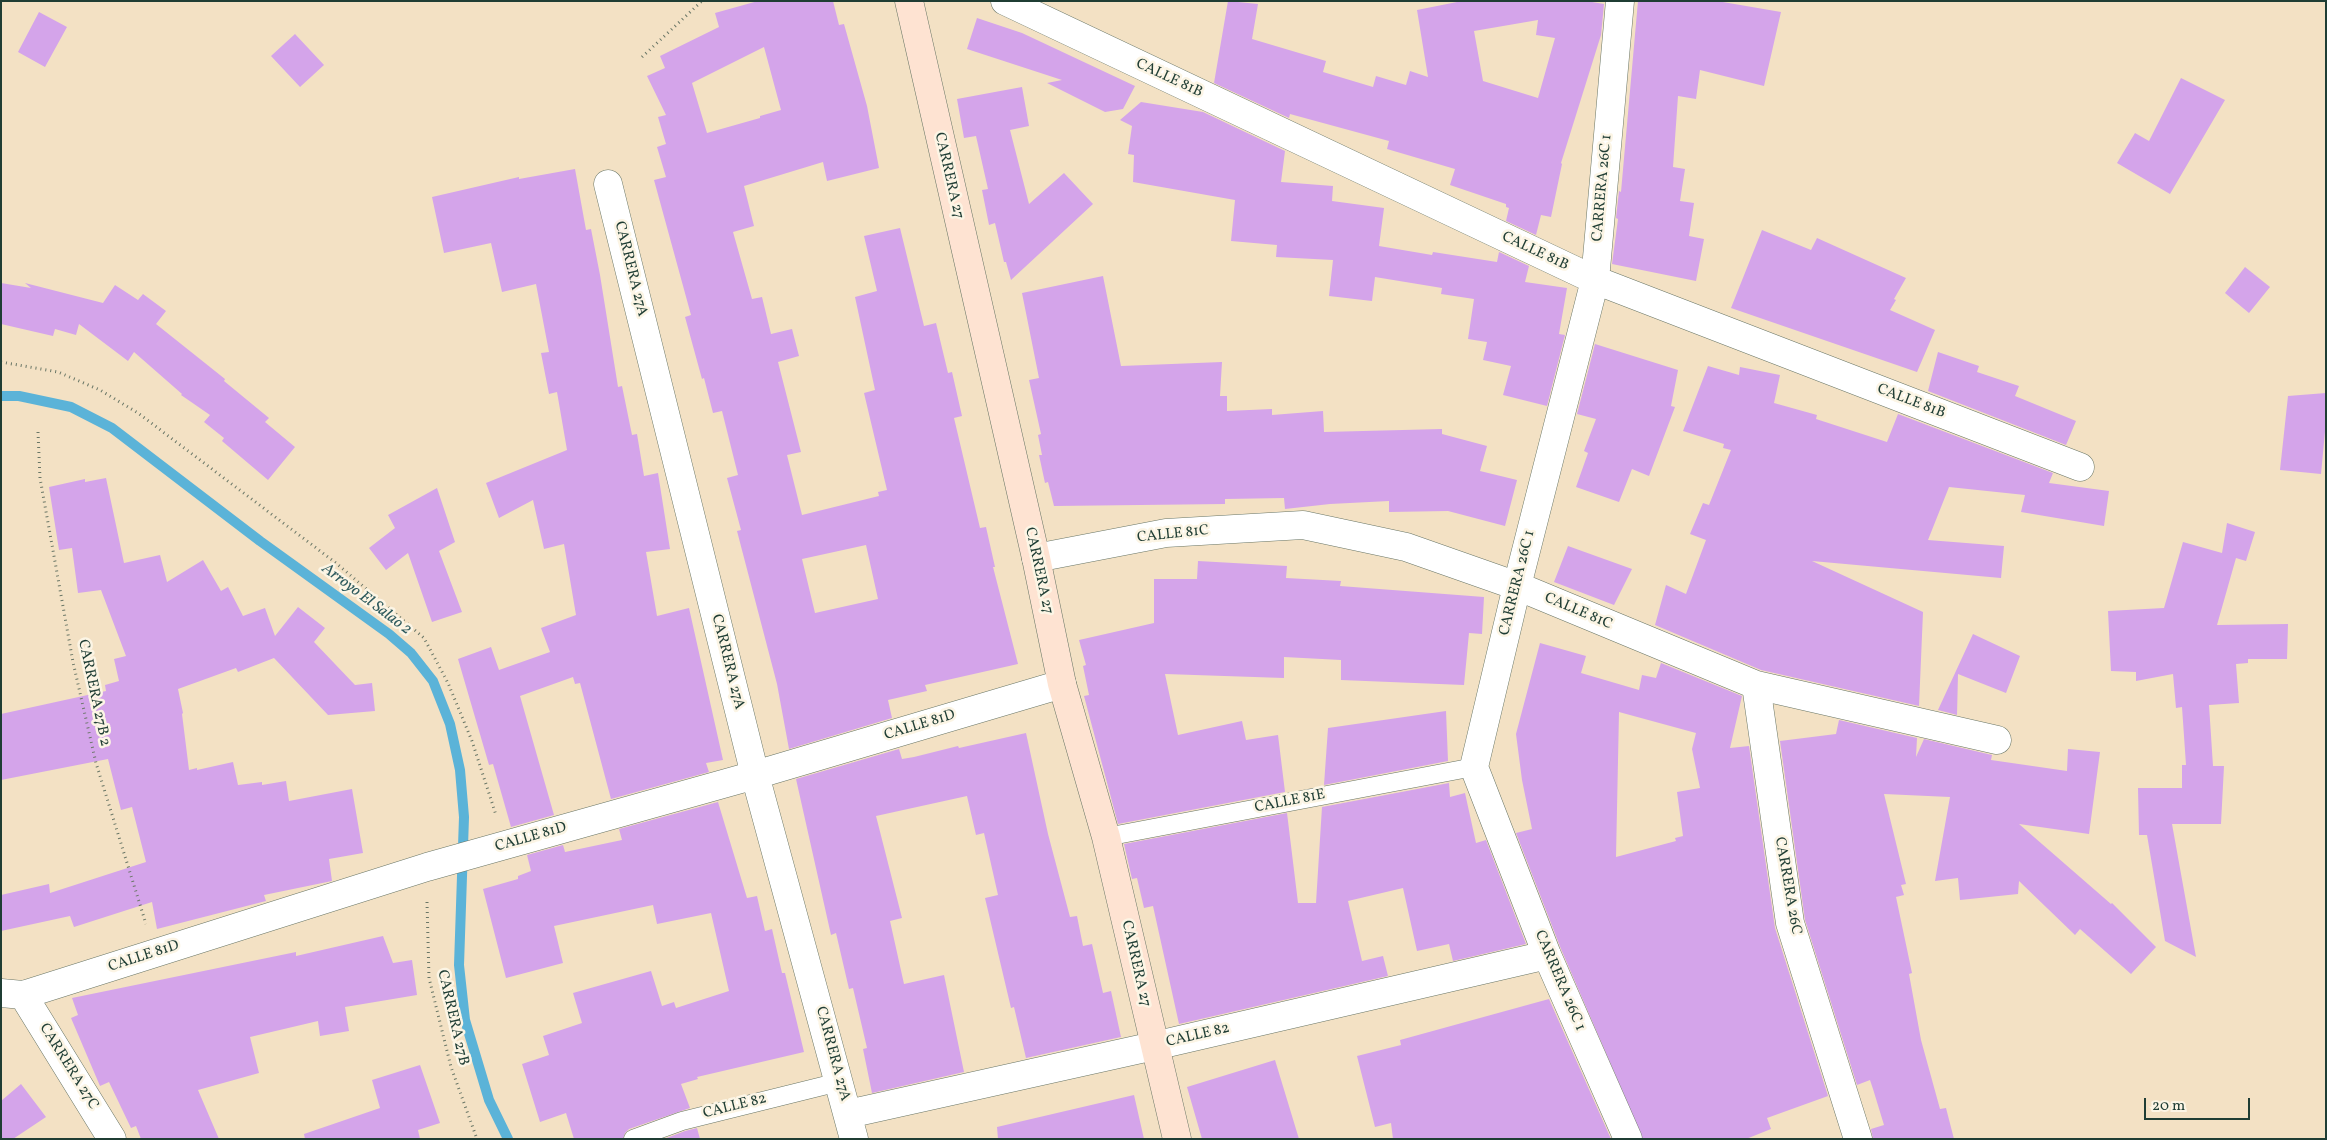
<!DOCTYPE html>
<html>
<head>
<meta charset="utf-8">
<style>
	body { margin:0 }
	#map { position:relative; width:2327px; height:1140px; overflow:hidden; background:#f3e1c4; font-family:Vollkorn,serif }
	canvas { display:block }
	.frame { position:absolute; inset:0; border:2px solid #1f3d34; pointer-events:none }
	.scale { position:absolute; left:2144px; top:1098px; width:106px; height:22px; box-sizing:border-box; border:2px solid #1f3d34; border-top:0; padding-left:6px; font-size:15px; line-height:18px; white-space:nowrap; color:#1f3d34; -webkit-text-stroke:4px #fcf5e5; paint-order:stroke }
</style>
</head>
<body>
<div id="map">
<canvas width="2327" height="1140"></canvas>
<div class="frame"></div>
<div class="scale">20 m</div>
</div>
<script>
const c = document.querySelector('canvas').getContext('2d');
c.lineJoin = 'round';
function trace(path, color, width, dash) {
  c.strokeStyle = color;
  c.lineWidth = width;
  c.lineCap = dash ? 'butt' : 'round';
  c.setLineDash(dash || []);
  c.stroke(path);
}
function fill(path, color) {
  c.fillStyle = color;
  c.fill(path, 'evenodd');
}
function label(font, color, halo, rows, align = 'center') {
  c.font = font + ' Vollkorn,serif';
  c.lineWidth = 5;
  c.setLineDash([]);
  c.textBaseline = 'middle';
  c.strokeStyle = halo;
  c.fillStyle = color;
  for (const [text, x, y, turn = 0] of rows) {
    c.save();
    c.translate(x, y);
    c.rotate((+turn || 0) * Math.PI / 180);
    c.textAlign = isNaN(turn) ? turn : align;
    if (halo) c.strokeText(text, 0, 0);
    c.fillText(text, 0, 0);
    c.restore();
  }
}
trace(new Path2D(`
	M1,396H19L71,407L112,428L260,541L389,634L411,653L433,681L450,724L460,770L464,817L459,965L465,1020L489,1100L508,1139`), '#5bb3d8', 10);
fill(new Path2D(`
	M758,1H833L839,25L844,24L867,106L879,168L827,181L823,162L744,186L754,226L733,232L752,299L762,297L771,334L792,329L799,356L778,362L801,452L787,455L802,515L879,496L878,492L887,490L864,393L875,390L855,297L877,291L864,236L900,228L924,326L936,323L948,373L952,372L962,416L954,418L980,528L986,527L995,567H993L1018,664L925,685L927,691L888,700L892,718L789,749L777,684L737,531L741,530L727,478L738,475L722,411L713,413L704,378L702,379L685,317L691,315L654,180L666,177L657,147L666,144L658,117L666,115L647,76L665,68L660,56L719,27L715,13ZM764,47L781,110L760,116V118L707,133L692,83ZM866,545L878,599L815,613L802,559Z
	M1228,1L1258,4L1252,39L1326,61L1323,72L1373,87L1376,76L1406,85L1410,71L1428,77L1417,10L1462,1H1586L1604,4L1601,35L1561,163L1562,164L1551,217L1541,215L1536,235L1506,221L1509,208L1506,207V204L1450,185L1455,169L1387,149L1389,141L1290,114L1289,118L1214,83ZM1538,20L1536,35L1555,38L1538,98L1483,81L1474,31Z
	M1638,1H1717L1781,12L1764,86L1700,70L1696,99L1678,96L1673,167L1685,169L1680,201L1694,203L1689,236L1704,239L1696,281L1612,264L1618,219L1616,218L1619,191L1621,192Z
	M39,12L67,27L45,67L18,52Z
	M977,18L1022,33L1135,86L1123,109L1105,112L1047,83L1062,80L967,49Z
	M295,34L324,65L300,87L271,56Z
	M2181,78L2225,100L2170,194L2117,163L2135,133L2149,141Z
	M1022,87L1029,126L1010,130L1029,204L1064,173L1093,204L1011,280L1006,262H1004L995,223L989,225L982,190L988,189L976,136L964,138L957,99Z
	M1141,102L1203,112L1285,151L1281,182L1333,186L1332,201L1384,208L1379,246L1432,255L1433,252L1497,262L1499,252L1529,266L1525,282L1567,288L1559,334L1565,335L1547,406L1503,395L1511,366L1483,360L1487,342L1468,339L1474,299L1441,294L1442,288L1375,277L1372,301L1329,296L1333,260L1276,257L1277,245L1231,241L1235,200L1133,182L1134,155L1128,154L1132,126L1120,120Z
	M575,169L586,230L591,229L600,275L618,387L622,386L632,435L637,434L644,476L658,473L670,549L646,552L657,616L689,608L723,760L706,763L709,772L611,799L580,683L575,684L573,677L520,696L554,815L511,827L493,764L489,765L458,659L491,647L499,670L550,652L541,628L576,615L564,544L544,549L533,500L499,518L486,483L567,450L557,392L549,394L541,353L549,352L536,284L502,292L491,243L444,253L432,197L519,177V179Z
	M1762,230L1811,250L1817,238L1906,278L1894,299L1896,300L1890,310L1935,330L1917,372L1731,308Z
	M2245,267L2270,287L2249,313L2225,293Z
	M1103,276L1121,366L1222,362L1220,396H1227V411L1272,409V415L1323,411L1324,432L1442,429V434L1487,446L1480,471L1517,480L1505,526L1448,511L1389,512V501L1330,504L1285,509L1284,498L1225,499V504L1054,506L1048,482L1045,483L1039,455H1042L1038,435L1041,434L1029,380L1039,378L1022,293Z
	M1,283L31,288L25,283L103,303L115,285L138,300L143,294L166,311L156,324L225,379L224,381L269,418L265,422L295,447L268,480L222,441L224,438L204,422L210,415L181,395L182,394L134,352L128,361L79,324L76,335L55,329L53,336L1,324Z
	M1595,344L1678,370L1671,406L1675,407L1649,476L1632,469L1619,502L1576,487L1588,453L1584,451L1596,419L1577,414Z
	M1938,352L1979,366L1977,372L2019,386L2015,396L2076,421L2066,445L1928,391Z
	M1708,366L1739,375L1740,367L1780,375L1774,403L1817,415L1816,419L1887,442L1898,414L2053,473L2049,483L2109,491L2104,526L2021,512L2025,495L1949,487L1928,540L2004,546L2001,578L1812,561L1923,612L1919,706L1761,670L1655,625L1666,585L1686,594L1706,540L1690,534L1703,503L1709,505L1731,450L1723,448L1724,444L1683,431Z
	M2326,393V421L2321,474L2280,470L2288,396Z
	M106,478L124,563L160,555L167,582L203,560L221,591L228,587L243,616L265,608L275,636L298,607L325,628L314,642L355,685L372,683L375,711L328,715L274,658L238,672L236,668L178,689L183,713L182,714L189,770L197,768V770L233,762L238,785L262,782V785L286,781L289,801L352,789L363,853L329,859L332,881L264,895L266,901L157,929L152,902L74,927L70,916L1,931V895L49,884L50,893L146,862L132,807L121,810L108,759L1,780V714L106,691L105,685L119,681L114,659L126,656L101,590L78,593L72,548L59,550L49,487L85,479V482Z
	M437,488L455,542L439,551L462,612L432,622L408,553L386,570L369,548L395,528L388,515Z
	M2227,523L2255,532L2246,561L2236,558L2217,625L2288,624L2287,659H2248V663L2236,664L2239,703L2209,705L2213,766H2224L2221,824H2172L2196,957L2165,941L2147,835H2139L2138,788H2182V765H2186L2182,707L2176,708L2173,674L2136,681V672L2111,671L2108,611L2164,608L2183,542L2222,553Z
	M1568,546L1632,569L1614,605L1554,582Z
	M1198,561L1287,566L1286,578L1341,581L1340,586L1484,597L1482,634L1469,633L1464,685L1341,680V660L1284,657V678L1165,674L1178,735L1242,721L1246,740L1278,735L1285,792L1118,824L1084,696L1089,695L1083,666L1086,665L1079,640L1154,623V579H1197Z
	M1973,634L2020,656L2006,693L1958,674L1957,715L1938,710Z
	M1540,643L1586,656L1581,673L1639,690L1642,675L1656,678L1661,663L1742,696L1730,748L1749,746L1775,928L1828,1096L1767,1118L1771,1129L1746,1139H1643L1561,949L1516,833L1532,829L1522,780L1516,734ZM1619,712L1696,733L1692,749L1700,788L1677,792L1683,836L1675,838L1676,841L1616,857Z
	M1446,711L1448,761L1324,785L1328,728Z
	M1839,720L1917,738L1916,757L1924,739L1992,755L1991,760L2067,771L2068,749L2100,752L2089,834L2019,824L2111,904L2112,903L2156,947L2131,974L2080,929L2075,935L2019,881L2018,894L1960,900L1958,878L1935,881L1950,797L1884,794L1906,884L1901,885L1904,895L1896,897L1912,973L1909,974L1921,1040L1940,1109L1946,1108L1954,1139H1873L1871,1129L1884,1125L1873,1089L1870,1080L1857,1085L1805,920L1780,741L1836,734Z
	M1026,733L1048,834L1070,917L1077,916L1083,946L1092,944L1103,993L1111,991L1121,1037L1026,1058L1014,1007L1011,1008L985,898L998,895L984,833L976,835L967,796L876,816L902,918L890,921L904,984L944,975L964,1072L872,1093L863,1049L867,1048L853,988L849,989L836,933L831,935L796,779L899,749L902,759L914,757L958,746L959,748Z
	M1449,783L1450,797L1465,793L1476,843L1486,840L1526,944L1453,961L1449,944L1417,951L1403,888L1348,901L1362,961L1383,956L1388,976L1179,1024L1153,906L1144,908L1137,878L1132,879L1124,844L1287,813L1298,903H1316L1322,807Z
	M718,802L747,898L757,896L765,931L772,929L782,973H785L804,1052L697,1077L698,1079L681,1084L690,1108L629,1129L625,1133L623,1139H574L566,1113L540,1122L522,1064L549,1055L543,1036L582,1023L573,993L651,971L662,1006L674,1002L676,1008L729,991L711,913L657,924L653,905L554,926L563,963L506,978L483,889L518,879V876L531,871L527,855L563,845L565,852L622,840L619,829Z
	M383,936L393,963L412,960L417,995L345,1007L349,1031L320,1036L318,1021L250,1037L259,1073L198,1090L219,1139H141L136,1126L131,1128L109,1082L100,1086L71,1018L78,1015L72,998L296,952V956Z
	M1549,999L1611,1139H1393L1391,1123L1375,1127L1357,1056L1401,1045L1400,1040Z
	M1275,1060L1299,1139H1202L1187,1087Z
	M420,1065L440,1123L418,1130L420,1139H305L304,1134L380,1108L372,1080Z
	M21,1084L46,1117L13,1139H1V1101Z
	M1134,1095L1144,1139H998L997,1127Z
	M697,1128L700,1139H664L685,1131Z`), '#d4a4ea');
const lane = new Path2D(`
	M1106,837L1474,767
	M633,1139L682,1121L839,1082`);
const street = new Path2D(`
	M1005,1L1595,280L2080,467
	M1620,1L1595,280L1517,586L1474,767L1547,955L1628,1139
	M608,184L755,775L854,1139
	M1036,558L1166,533L1303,525L1406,547L1517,586L1756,685L1997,740
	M1756,685L1790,923L1858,1139
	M1,993L23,995L427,867L755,775L1062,684
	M23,995L112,1139
	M848,1114L1154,1046L1547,955`);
const secondary = new Path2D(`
	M909,1L1036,558L1062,684L1106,837L1177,1139`);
trace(lane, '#697666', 19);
trace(street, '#697666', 29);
trace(secondary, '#697666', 29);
trace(new Path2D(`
	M642,57L702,1
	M1,362L58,372L100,390L138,413L336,563L424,638L448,683L472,741L496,815
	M38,432L40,478L73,662L96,763L146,924
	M427,902L429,978L451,1067L477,1139`), '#697666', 3, [1, 4]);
trace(lane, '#fff', 18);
trace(street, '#fff', 28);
trace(secondary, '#fee3d2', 28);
label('15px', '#1f3d34', '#fcf5e5', [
	["CALLE 81B",1169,79,25],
	["CARRERA 27",948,176,77],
	["CARRERA 26C 1",1603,188,-85],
	["CALLE 81B",1535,252,25],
	["CARRERA 27A",630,269,76],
	["CALLE 81B",1911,402,21],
	["CALLE 81C",1173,535,-6],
	["CARRERA 27",1038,571,78],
	["CARRERA 26C 1",1518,583,-76],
	["CALLE 81C",1578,612,23],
	["CARRERA 27A",727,662,76],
	["CARRERA 27B 2",93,693,78],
	["CALLE 81D",920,726,-17],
	["CALLE 81E",1290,802,-11],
	["CALLE 81D",531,838,-16],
	["CARRERA 26C",1787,886,80],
	["CALLE 81D",144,957,-18],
	["CARRERA 27",1135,964,77],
	["CARRERA 26C 1",1559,981,67],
	["CARRERA 27B",452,1018,77],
	["CALLE 82",1198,1036,-13],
	["CARRERA 27A",832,1054,75],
	["CARRERA 27C",68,1067,58],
	["CALLE 82",735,1107,-14]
]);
label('italic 16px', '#2e5a5d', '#fcf5e5', [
	["Arroyo El Salao 2",366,600,37]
]);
</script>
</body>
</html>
